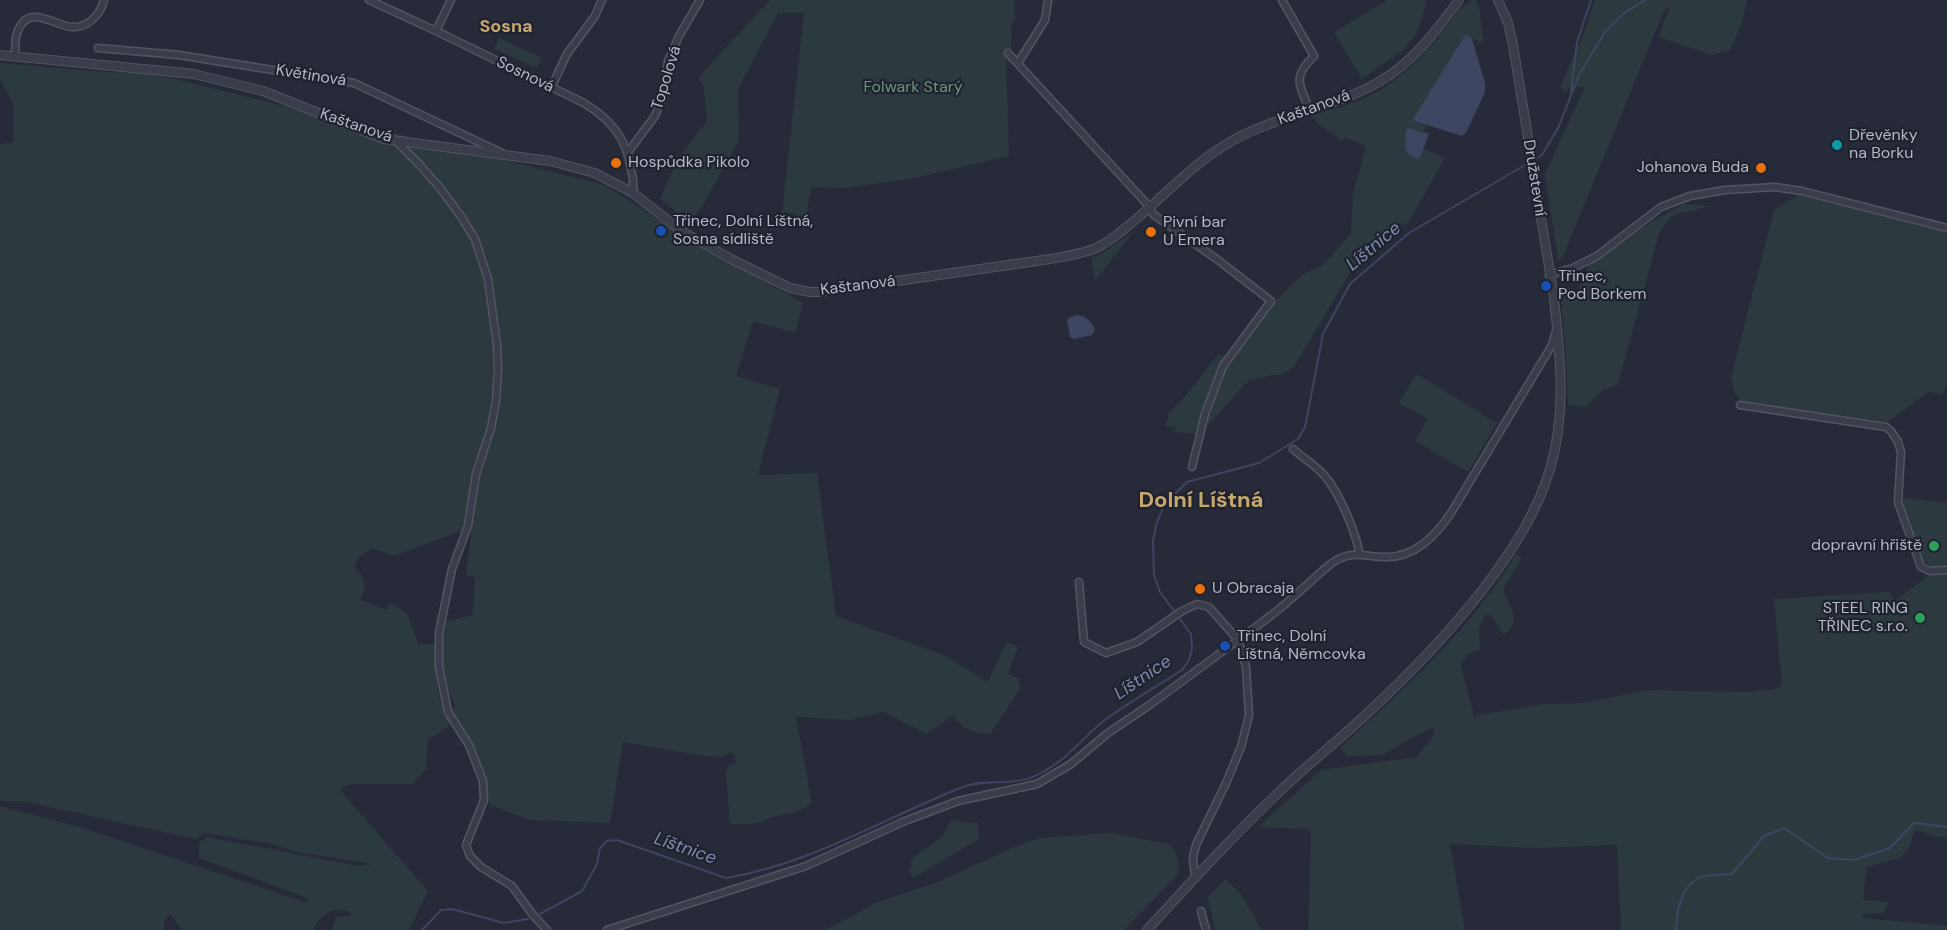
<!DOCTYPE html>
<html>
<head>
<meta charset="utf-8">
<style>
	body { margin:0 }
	canvas { display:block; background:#262a39 }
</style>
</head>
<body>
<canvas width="1947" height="930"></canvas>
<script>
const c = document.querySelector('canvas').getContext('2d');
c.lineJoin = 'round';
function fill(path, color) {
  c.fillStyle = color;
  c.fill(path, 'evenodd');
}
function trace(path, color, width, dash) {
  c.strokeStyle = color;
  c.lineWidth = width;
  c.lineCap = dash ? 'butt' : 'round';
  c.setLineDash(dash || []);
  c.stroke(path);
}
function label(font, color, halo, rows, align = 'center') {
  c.font = font + ' "DM Sans",sans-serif';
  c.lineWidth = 4.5;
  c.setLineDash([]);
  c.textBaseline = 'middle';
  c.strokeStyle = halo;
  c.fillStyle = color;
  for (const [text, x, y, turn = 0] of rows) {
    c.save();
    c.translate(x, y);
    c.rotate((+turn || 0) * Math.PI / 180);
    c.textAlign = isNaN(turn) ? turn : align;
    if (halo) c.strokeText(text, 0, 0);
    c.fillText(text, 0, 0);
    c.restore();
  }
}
fill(new Path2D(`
	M770,0H1014L1015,21L1012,22L1011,50L1006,56L1009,156L914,178L847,188L811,187L804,231L795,213H782L804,13H778L738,89L739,140L699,212L689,222L660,199L678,158L707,121L704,88L698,78Z
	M1388,0H1427L1417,33L1402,51L1362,79L1334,32Z
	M1472,0H1475L1479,7L1484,43L1472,39L1468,35H1465L1414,121L1427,126L1423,132L1410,128L1420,158L1423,148L1445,158L1408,223L1398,224L1357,261L1293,368L1281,375H1273L1249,380L1212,421L1197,434L1174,432L1176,427H1165L1169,413L1182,400L1218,355L1231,357L1274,302L1303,274L1323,265L1351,233L1353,195L1366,146L1344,137L1343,141L1321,126L1311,117L1314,114C1367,103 1400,83 1435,41C1446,29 1458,7 1472,0Z
	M1595,0H1747L1742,23L1730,50L1712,55L1658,37L1670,7L1665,8L1562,259L1558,260L1545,174L1585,87H1570L1564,93L1561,85L1584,33Z
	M499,38L542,58L537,68L494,49Z
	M0,63L105,72L154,74L605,185L678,233L803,303L795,333L753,321L736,376L780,389L758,475L817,473L836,616L941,654L988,682L1006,642L1018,646L1008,674L1018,678L1021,688L990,734C976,734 961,729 954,715L926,734L884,712L849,720L796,717L812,804L796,812L775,816L762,822L737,825L730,823L726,773L728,767L736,763L734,754L728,753L724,757L705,756L623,742L610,823L530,820L490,805C481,767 473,743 450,710L455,708C453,696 447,692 443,681C438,666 442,638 445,622L473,615L475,577L466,575L473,520V501L468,497L463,530L394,556L372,548L357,559L355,568C366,578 368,588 360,600L387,610L389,602L407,613L418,644H437C436,674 434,699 452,724L428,740L426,769L413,784H351L339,789L428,891L409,930H332L336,917L352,916L351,913C333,904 327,913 315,925L314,930H182L171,915L167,916L164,922V930H0V806L86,829L307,903L308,898L199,858V843L207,837L358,866L373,864L298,852L273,844L205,833L195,839L23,801H0V144L13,142V103L0,79Z
	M1800,194L1947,232V383L1943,395L1928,392L1887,422L1741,401L1734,392L1731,378L1774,210Z
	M1683,204L1710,206L1671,216L1659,233L1618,385L1603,390L1585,408L1568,404L1566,356L1560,286L1578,290L1591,260L1651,222Z
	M1133,232L1095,281L1091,258L1101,254Z
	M1418,375L1497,423L1468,472L1415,441L1428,419L1399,403L1415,376Z
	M1904,498L1947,503V837H1937L1915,830L1909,849L1899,858L1867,867L1863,900L1889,902L1883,913L1863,914L1862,918L1947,926V930H1621L1617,845L1536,848L1450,844L1465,930H1308L1311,837L1310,829L1258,827L1321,770L1417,757L1435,733L1432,727L1382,755L1347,756L1340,748C1404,689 1471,630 1516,554L1522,558L1503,588C1507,605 1524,619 1505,634H1503L1490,615H1485L1479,628L1480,649L1466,655L1465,660L1460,663L1474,716L1545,704L1584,703L1648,690L1748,692L1776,689L1782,685L1774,599L1889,592L1895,601L1932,573L1930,565L1923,560L1903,505Z
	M951,820L974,823L978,822L979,839L913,878L909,870L912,866L910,860L943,836Z
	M1111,833L1169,844C1178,853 1180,862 1178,874L1124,930H823L838,924L875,903L938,882L1014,847L1040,838Z
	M1225,879L1240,893L1262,930H1215L1208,897Z`), '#2c3a3f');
fill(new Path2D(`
	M1465,35H1468L1472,39L1485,83V92L1466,133L1462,136L1414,121L1413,119Z
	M1409,128L1429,134L1420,158L1417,159C1402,154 1406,144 1406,131Z
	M1077,315C1086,316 1092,322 1095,330L1092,335L1074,339L1070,337L1067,320L1070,317Z`), '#3e4560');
trace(new Path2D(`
	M1571,92L1577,42L1591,0
	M540,914L582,891L597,864L600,848L607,841L617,840L726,878C809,865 886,817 963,787C989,777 1014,789 1043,772C1069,758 1083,737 1105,720C1129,702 1156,687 1182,670L1189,660L1192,648L1191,634L1160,592L1154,575L1153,541L1156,525L1164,505L1187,482L1259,463L1298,439L1305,427L1323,334L1350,284L1409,233L1542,155L1559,126L1579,75L1605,32L1623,14L1645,0
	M422,930L441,910L452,909L504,923L528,919
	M1676,930C1677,911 1680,889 1698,878C1706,874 1723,875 1732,874L1764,836L1784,828L1828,858L1854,860L1890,848L1914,823L1947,827`), '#3e4560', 2);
const minor = new Path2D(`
	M369,0L436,31L584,103C611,120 626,137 631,169C633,177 634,185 633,193
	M1282,0L1314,56C1292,77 1299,85 1310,110
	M436,31L451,0
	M98,48L179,55L354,83L502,153
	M1008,53L1147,204L1154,215L1218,260L1271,301L1223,366L1205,414L1192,467
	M15,56C15,49 15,40 17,33C27,5 48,21 66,26C84,31 100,17 104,0
	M1018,63L1045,20L1048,0
	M551,88L567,54L595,16L602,0
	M395,140L419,164L440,188L460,215L475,239L488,279L497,345L498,370L496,401L491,428L476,474L468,526L452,569L439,633V667L448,712L469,745L483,781L484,800L466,845L470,856L481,867L512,886L533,915L547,930
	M628,152L655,116L664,93L668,61L679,36L700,0
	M1549,275L1573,268L1597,256L1661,207L1690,196L1725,190L1775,187L1802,191L1947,228
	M1740,405L1886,427L1891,431L1898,442L1901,452L1898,502L1921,567L1930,571L1947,570
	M1293,449C1304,459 1320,468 1328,480C1340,496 1357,534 1359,553
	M1079,582L1084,642L1106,653L1137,642L1182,611L1197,604L1209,607L1238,640C1257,626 1276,613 1293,597C1307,586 1320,571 1335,561C1352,550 1367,557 1385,557C1415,558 1436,535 1451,513L1552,345L1556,331
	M1201,911L1206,930
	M607,930L806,866L905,821L958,801L1037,784L1071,764L1108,733L1151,704L1238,640L1246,667L1249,715L1241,747L1226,783L1196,845L1193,858L1195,877`);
const tertiary = new Path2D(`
	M0,55L194,74L263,91L384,139L550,161L595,173L633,193L680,230L731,259L790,288L810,292H820L1050,259C1066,256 1084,254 1098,247C1112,240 1123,230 1135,220C1165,195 1192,165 1225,145C1272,116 1329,110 1377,83C1412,64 1436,31 1459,0
	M1147,930C1190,883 1233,836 1279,792C1305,767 1334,744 1360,720C1407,677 1452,631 1490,580C1515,546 1538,510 1550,469C1567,411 1560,357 1554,298L1513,45L1508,23L1498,0`);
trace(minor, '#525562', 9);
trace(tertiary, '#525562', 10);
trace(minor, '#3a3d4a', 6);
trace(tertiary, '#3a3d4a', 8);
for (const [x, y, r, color] of [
	[1837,145,6,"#0f9aa8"],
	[616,163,6,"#e8710a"],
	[1761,168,6,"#e8710a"],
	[661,231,6,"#1a4fb4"],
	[1151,232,6,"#e8710a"],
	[1546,286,6,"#1a4fb4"],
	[1934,546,6,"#2e9e5b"],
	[1200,589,6,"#e8710a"],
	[1920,618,6,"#2e9e5b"],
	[1225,646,6,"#1a4fb4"]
]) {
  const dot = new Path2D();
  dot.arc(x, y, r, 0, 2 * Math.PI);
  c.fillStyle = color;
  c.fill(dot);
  trace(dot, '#1f222f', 2);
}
label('16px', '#b5b8c5', '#1f222f', [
	["Sosnová",525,75,26],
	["Květinová",311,76,9],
	["Topolová",667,78,-73],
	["Kaštanová",1314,108,-20],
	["Kaštanová",356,126,19],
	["Družstevní",1534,178,81],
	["Kaštanová",858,286,-7]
]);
label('16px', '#6f937f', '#1f222f', [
	["Folwark Starý",913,88]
]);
label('16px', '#b5b8c5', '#1f222f', [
	["Dřevěnky",1849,136],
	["na Borku",1849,154],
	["Hospůdka Pikolo",628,163],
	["Johanova Buda",1749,168,"right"],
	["Třinec, Dolní Líštná,",673,222],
	["Sosna sídliště",673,240],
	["Pivní bar",1163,223],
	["U Emera",1163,241],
	["Třinec,",1558,277],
	["Pod Borkem",1558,295],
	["dopravní hřiště",1922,546,"right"],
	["U Obracaja",1212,589],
	["STEEL RING",1908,609,"right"],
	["TŘINEC s.r.o.",1908,627,"right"],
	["Třinec, Dolní",1237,637],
	["Líštná, Němcovka",1237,655]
], 'left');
label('bold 18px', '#c6a86f', '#1f222f', [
	["Sosna",506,27]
]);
label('italic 18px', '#8189aa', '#1f222f', [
	["Líštnice",1374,247,-40],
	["Líštnice",1143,678,-34],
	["Líštnice",685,849,19]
]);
label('bold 22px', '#c6a86f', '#1f222f', [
	["Dolní Líštná",1201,501]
]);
</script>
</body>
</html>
